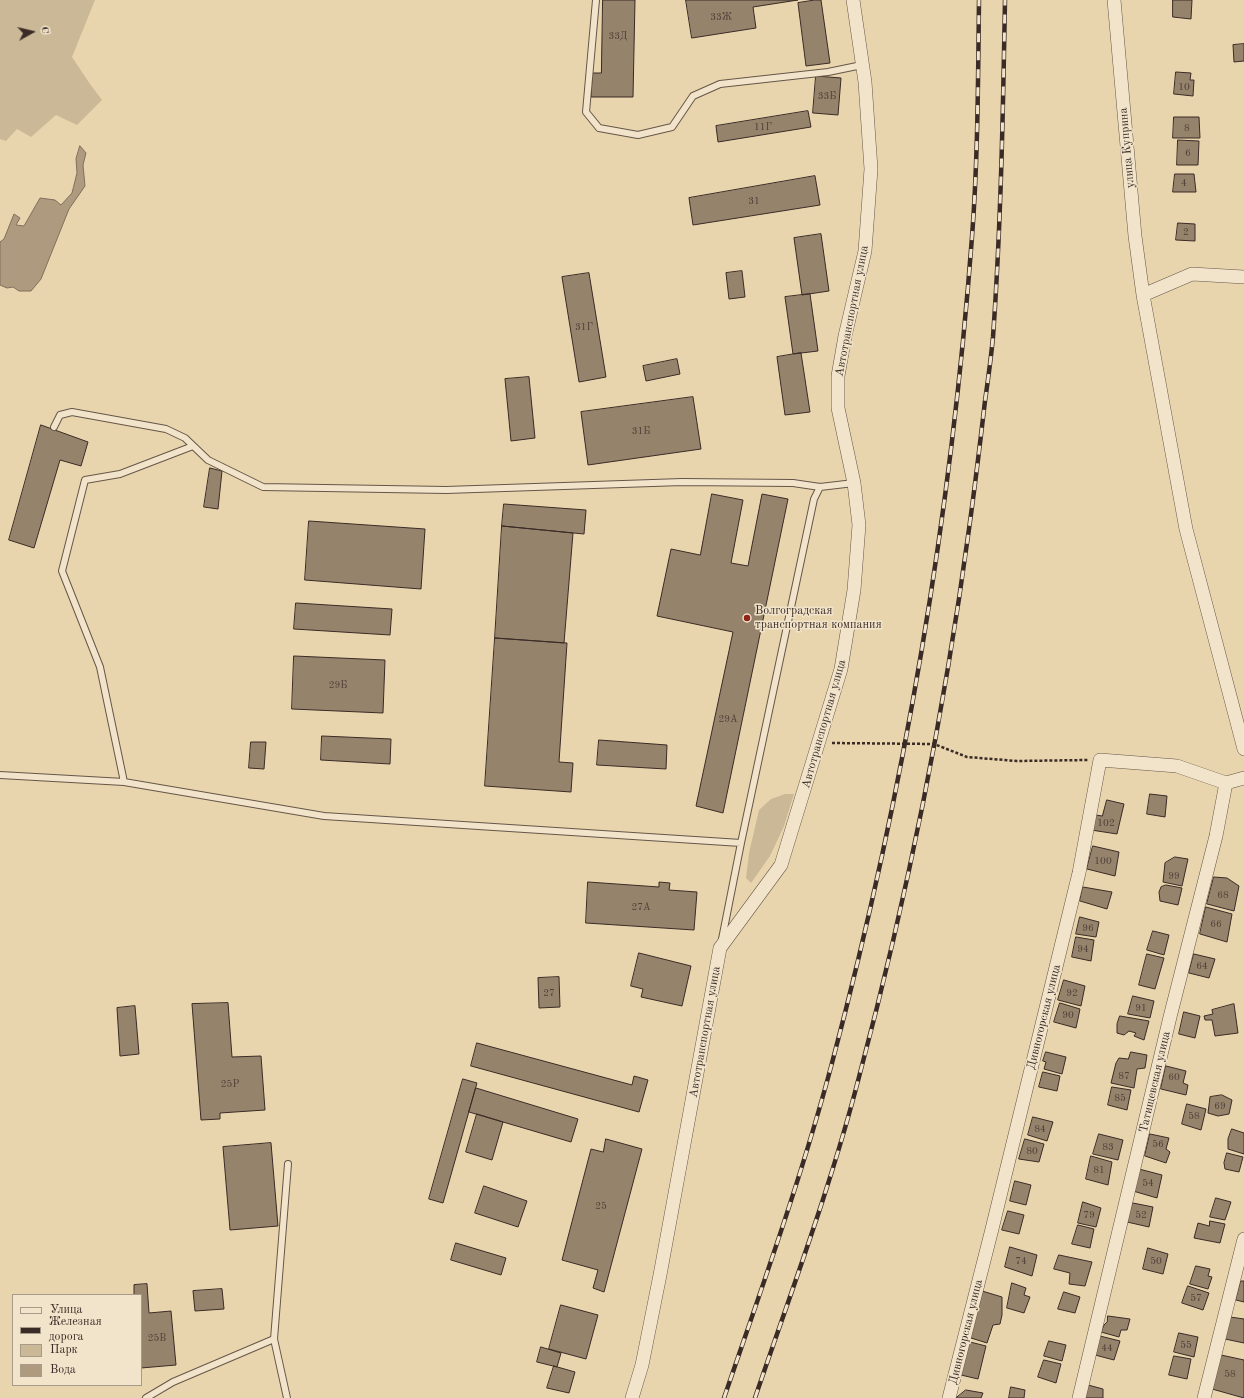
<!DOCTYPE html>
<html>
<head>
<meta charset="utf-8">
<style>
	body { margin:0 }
	#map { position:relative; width:1244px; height:1398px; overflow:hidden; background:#e9d5ad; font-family:"Old Standard TT",serif }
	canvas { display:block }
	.legend { position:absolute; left:12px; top:1294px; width:130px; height:92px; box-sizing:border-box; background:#f1e4ca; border:1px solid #a89a88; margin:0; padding:5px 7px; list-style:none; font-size:12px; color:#3a2b26 }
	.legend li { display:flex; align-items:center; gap:8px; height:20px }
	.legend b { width:20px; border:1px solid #a89a88 }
	.north { position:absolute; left:12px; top:12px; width:40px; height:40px; -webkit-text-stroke:3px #f1e4ca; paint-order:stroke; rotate:82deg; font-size:11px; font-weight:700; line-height:16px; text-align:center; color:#3a2b26 }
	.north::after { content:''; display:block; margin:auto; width:14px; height:18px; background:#3a2b26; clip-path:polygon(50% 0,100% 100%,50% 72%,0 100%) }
</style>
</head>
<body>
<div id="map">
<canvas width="1244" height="1398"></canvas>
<ul class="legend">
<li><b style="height:5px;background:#f1e4ca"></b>Улица</li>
<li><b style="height:5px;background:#3a2b26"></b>Железная дорога</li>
<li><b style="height:11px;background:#cbb896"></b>Парк</li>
<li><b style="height:11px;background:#ae9b7f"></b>Вода</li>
</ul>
<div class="north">С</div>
</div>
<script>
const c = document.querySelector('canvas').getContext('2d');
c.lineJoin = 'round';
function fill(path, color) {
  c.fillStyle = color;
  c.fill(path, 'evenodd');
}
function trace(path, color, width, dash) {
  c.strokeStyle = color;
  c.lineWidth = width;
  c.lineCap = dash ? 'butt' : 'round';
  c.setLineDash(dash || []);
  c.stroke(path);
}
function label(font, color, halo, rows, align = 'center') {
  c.font = font + ' "Old Standard TT",serif';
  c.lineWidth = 3;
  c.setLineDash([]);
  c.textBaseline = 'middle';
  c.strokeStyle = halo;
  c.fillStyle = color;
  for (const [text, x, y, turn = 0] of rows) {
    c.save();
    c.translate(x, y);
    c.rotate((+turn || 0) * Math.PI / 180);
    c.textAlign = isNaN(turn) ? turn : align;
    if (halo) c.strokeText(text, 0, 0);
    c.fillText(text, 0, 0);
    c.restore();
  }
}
fill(new Path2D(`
	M0,0H95L72,57L90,84L102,100L77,125L56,115L31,137L17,129L6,141L0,139Z
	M785,794H794L784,826L770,856L751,883L746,878L749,853L759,810L771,799Z`), '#cbb896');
const water = new Path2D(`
	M80,146L86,153L83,165L85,186L69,209L41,279L31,291H19L13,287L7,288L0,285V242L4,239L14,214L20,218L16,225L24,226L40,198L55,200L61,205L72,193L77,173L76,159Z`);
fill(water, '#ae9b7f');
trace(water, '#806e5b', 1);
const building = new Path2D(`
	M603,0H635L633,97H591L592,73H601Z
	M686,0H798L753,7L756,28L692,38Z
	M815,0H821L830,63L806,66L798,3Z
	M1173,0H1192L1191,19L1173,17Z
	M1244,44V61L1234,62L1233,45Z
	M1176,72L1191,73L1190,80H1194L1193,96L1174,94Z
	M816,76L841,78L838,115L813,113Z
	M808,111L811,127L718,142L716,126Z
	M1174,117H1199L1200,138H1173Z
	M1178,140L1199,141L1198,165H1177Z
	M1175,174H1194L1196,192H1173Z
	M815,176L820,205L693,225L689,198Z
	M1178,223L1195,224V241L1176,240Z
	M821,234L829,291L802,295L794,238Z
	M742,271L745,297L729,299L726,273Z
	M589,273L606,377L579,382L562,277Z
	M810,294L818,351L793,354L785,297Z
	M801,353L810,412L785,415L777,357Z
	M677,359L680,374L646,381L643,366Z
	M529,377L535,438L511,441L505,379Z
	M693,397L701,449L588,465L581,412Z
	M41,425L88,442L81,466L60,460L34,548L9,540Z
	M210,468L222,471L218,509L204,507Z
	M712,494L743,500L731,563L748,566L762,494L788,499L723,813L696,806L733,632L657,616L671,549L700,555Z
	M504,504L586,510L584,534L502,526Z
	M309,521L425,529L421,589L305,580Z
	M502,526L573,533L564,643L495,638Z
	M296,603L392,609L390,635L294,629Z
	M495,638L567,643L559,762L573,763L571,792L485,786Z
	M294,656L385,660L383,713L292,709Z
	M322,736L391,739L390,764L321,760Z
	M599,740L667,745L666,769L597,765Z
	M251,742H266L264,769L249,768Z
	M1150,794L1167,796L1165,817L1147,814Z
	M1107,800L1124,804L1117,834L1091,830L1096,815L1102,816Z
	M1093,846L1119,852L1115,876L1087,869Z
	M1175,857L1188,859L1182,886L1163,882L1165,863Z
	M1214,877L1227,878L1239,886L1234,911L1207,904Z
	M588,882L659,887V882L670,883L669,890L697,892L694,930L586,923Z
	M1166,885L1182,888L1178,905L1160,901L1159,892L1161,887Z
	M1083,887L1112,892L1107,909L1080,901Z
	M1206,907L1232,914L1227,942L1200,934Z
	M1080,917L1099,922L1096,937L1076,934Z
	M1153,931L1169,935L1164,955L1147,950Z
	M1076,937L1094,940L1091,961L1072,957Z
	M639,953L691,966L682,1006L641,997L643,989L631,986Z
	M1147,954L1164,958L1155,989L1139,985Z
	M1194,954L1215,959L1209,978L1189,973Z
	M559,977L560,1007L539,1008L538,978Z
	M1064,980L1085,986L1081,1006L1058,1000Z
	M1133,996L1154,1001L1150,1018L1128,1014Z
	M228,1003L232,1057L261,1056L265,1110L220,1113V1119L201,1120L192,1004Z
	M1060,1003L1080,1009L1076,1028L1054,1022Z
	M1234,1004L1238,1033L1215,1036L1212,1020H1205L1204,1016L1213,1014L1212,1010Z
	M135,1006L139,1054L120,1056L117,1008Z
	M1184,1012L1200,1016L1195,1038L1179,1034Z
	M1120,1016L1149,1021L1144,1040L1134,1036L1136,1033L1129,1031L1124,1035L1117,1033V1024Z
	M477,1043L632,1085L634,1076L648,1080L639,1112L471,1066Z
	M1046,1052L1066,1057L1062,1074L1044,1069L1046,1062L1043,1061Z
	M1131,1052L1147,1055L1145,1068L1137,1069L1134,1088L1111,1083L1116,1063L1119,1058L1128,1059Z
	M1166,1066L1186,1071L1183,1083L1188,1085L1186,1095L1161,1089Z
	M1043,1072L1060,1076L1057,1091L1039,1087Z
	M463,1079L477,1083L443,1203L429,1199Z
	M1112,1087L1131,1090L1127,1110L1108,1105Z
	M476,1088L578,1119L571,1142L469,1112Z
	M1222,1095L1232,1100L1229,1114L1218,1116L1208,1113L1210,1097Z
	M1187,1104L1206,1109L1201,1130L1182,1124Z
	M477,1114L503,1122L492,1160L466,1152Z
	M1033,1117L1053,1122L1047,1141L1028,1135Z
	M1232,1129L1244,1133V1154L1228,1149V1139Z
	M1099,1134L1123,1140L1118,1160L1093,1154Z
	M1150,1134L1169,1138L1166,1149L1170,1152L1166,1163L1145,1156Z
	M606,1139L642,1149L604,1292L593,1288L598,1270L562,1260L591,1149L603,1152Z
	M1025,1139L1044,1144L1039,1162L1019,1159Z
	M271,1143L278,1226L230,1230L223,1147Z
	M1227,1153L1243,1157L1239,1172L1225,1169L1224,1163Z
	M1091,1156L1112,1162L1108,1185L1086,1179Z
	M1139,1169L1162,1175L1157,1198L1133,1191Z
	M1015,1181L1031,1185L1026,1205L1010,1201Z
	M484,1186L527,1201L518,1227L475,1213Z
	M1216,1198L1231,1202L1225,1220L1210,1217Z
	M1083,1202L1101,1208L1096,1227L1078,1223Z
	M1133,1203L1153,1207L1149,1227L1127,1222Z
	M1008,1211L1024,1215L1019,1234L1002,1230Z
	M1210,1221L1225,1224L1220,1243L1194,1238L1198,1223L1209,1226Z
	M1078,1225L1094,1229L1090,1248L1072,1244Z
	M456,1243L506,1258L501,1275L451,1260Z
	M1010,1247L1037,1255L1032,1276L1005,1267Z
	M1148,1248L1168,1254L1163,1274L1143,1269Z
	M1059,1255L1092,1262L1085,1286L1069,1284L1070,1273L1054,1269Z
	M1196,1266L1210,1269L1208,1276L1212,1277L1208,1289L1190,1284Z
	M1241,1281H1244V1302L1236,1300Z
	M1012,1283L1026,1288L1024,1295L1030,1297L1024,1313L1007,1308Z
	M147,1284L149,1313L171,1311L176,1365L141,1368V1295H134V1285Z
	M1188,1286L1209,1293L1203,1310L1182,1303Z
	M222,1289L224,1309L195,1311L193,1291Z
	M982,1291L1002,1297V1315L1000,1324L993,1325L987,1343L971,1338Z
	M1064,1292L1080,1297L1075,1313L1058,1309Z
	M561,1305L598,1315L586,1359L549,1349Z
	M1108,1316L1130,1319L1127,1330H1121L1119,1337L1101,1332L1104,1325L1107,1322Z
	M1230,1317L1244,1319V1343L1225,1339Z
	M1179,1333L1198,1337L1194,1357L1174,1352Z
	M1100,1336L1120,1341L1114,1360L1095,1355Z
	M1049,1341L1066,1345L1062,1361L1044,1356Z
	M970,1342L986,1346L978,1379L961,1375Z
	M541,1347L561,1353L557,1367L537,1362Z
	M1221,1355L1244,1360V1398L1212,1389Z
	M1174,1356L1191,1359L1187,1379L1169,1375Z
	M1044,1360L1061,1364L1056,1383L1038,1377Z
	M554,1366L575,1372L569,1393L547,1388Z
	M1088,1385L1103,1389V1398H1085Z
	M1011,1387L1025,1390L1024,1398H1009Z
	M966,1390L983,1393L981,1398H956Z`);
fill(building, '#95836c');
trace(building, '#3a2b26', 1);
const service = new Path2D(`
	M596,0L586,112L599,128L638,135L672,127L693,96L720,84L828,72L862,65
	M54,427L60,415L72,412L166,429L185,438L208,460L263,487L446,490L682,482L793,483L820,487L854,483
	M0,775L124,782L324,816L741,843
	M124,782L100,667L62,571L85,480L120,474L193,446
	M722,939L741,843L814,499L820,487
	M146,1398L173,1382L274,1339
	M287,1398L274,1339L288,1164`);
const minor = new Path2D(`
	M1114,0L1135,236L1143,295L1186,529L1244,749
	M1143,295L1192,274L1244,277
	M632,1398L642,1365L660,1275L720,948L781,865L841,669L854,590L859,525L854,483L838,408V376L845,336L865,251L871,169L865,82L853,0
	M949,1398L991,1233L1079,873L1100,760L1177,766L1226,783
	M1079,1398L1170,1017L1216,836L1226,783L1244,778
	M1204,1398L1244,1239`);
trace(service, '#665648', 8);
trace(minor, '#665648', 14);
trace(new Path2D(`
	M832,743L934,744L967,757L1017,761L1088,760`), '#3a2b26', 2.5, [3, 2]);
trace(service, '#f1e4ca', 6);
trace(minor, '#f1e4ca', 13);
const rail = new Path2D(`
	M724,1398C762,1287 802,1176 832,1063C904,792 951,517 972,237C978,158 978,79 979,0
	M755,1398C791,1292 831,1186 859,1077C907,897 944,714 969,529C975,486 980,444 985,401C988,380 991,358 993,337C1001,225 1003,112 1005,0`);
trace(rail, '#3a2b26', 4.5);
trace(rail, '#f1e4ca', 3, [9]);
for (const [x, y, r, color] of [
	[747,618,4,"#8f2418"]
]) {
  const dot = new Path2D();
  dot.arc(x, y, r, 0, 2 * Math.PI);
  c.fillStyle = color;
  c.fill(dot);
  trace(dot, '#f1e4ca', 1.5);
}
label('10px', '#514138', null, [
	["33Ж",721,17],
	["33Д",618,36],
	["10",1184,87],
	["33Б",827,96],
	["11Г",763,127],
	["8",1187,128],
	["6",1188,153],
	["4",1184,183],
	["31",754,201],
	["2",1186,232],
	["31Г",584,327],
	["31Б",641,431],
	["29Б",338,685],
	["29А",728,719],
	["102",1106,823],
	["100",1103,861],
	["99",1174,876],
	["68",1223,895],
	["27А",641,907],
	["66",1216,924],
	["96",1088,928],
	["94",1083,949],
	["64",1202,966],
	["27",549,993],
	["92",1072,993],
	["91",1141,1008],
	["90",1068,1015],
	["87",1124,1076],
	["60",1174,1077],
	["25Р",230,1084],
	["85",1120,1098],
	["69",1220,1106],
	["58",1194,1116],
	["84",1040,1129],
	["56",1158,1144],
	["83",1108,1147],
	["80",1032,1151],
	["81",1099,1170],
	["54",1148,1183],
	["25",601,1206],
	["79",1089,1215],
	["52",1141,1215],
	["74",1021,1261],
	["50",1156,1261],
	["57",1196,1298],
	["25В",157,1338],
	["55",1186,1345],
	["44",1107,1348],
	["58",1230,1374]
]);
label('12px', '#3a2b26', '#f1e4ca', [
	["улица Куприна",1127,148,-95],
	["Автотранспортная улица",852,311,-79],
	["Автотранспортная улица",824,724,-74],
	["Дивногорская улица",1044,1017,-76],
	["Автотранспортная улица",705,1032,-80],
	["Татищевская улица",1155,1082,-77],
	["Дивногорская улица",966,1332,-76]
]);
label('12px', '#3a2b26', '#f1e4ca', [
	["Волгоградская",755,611],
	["транспортная компания",755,625]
], 'left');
</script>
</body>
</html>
